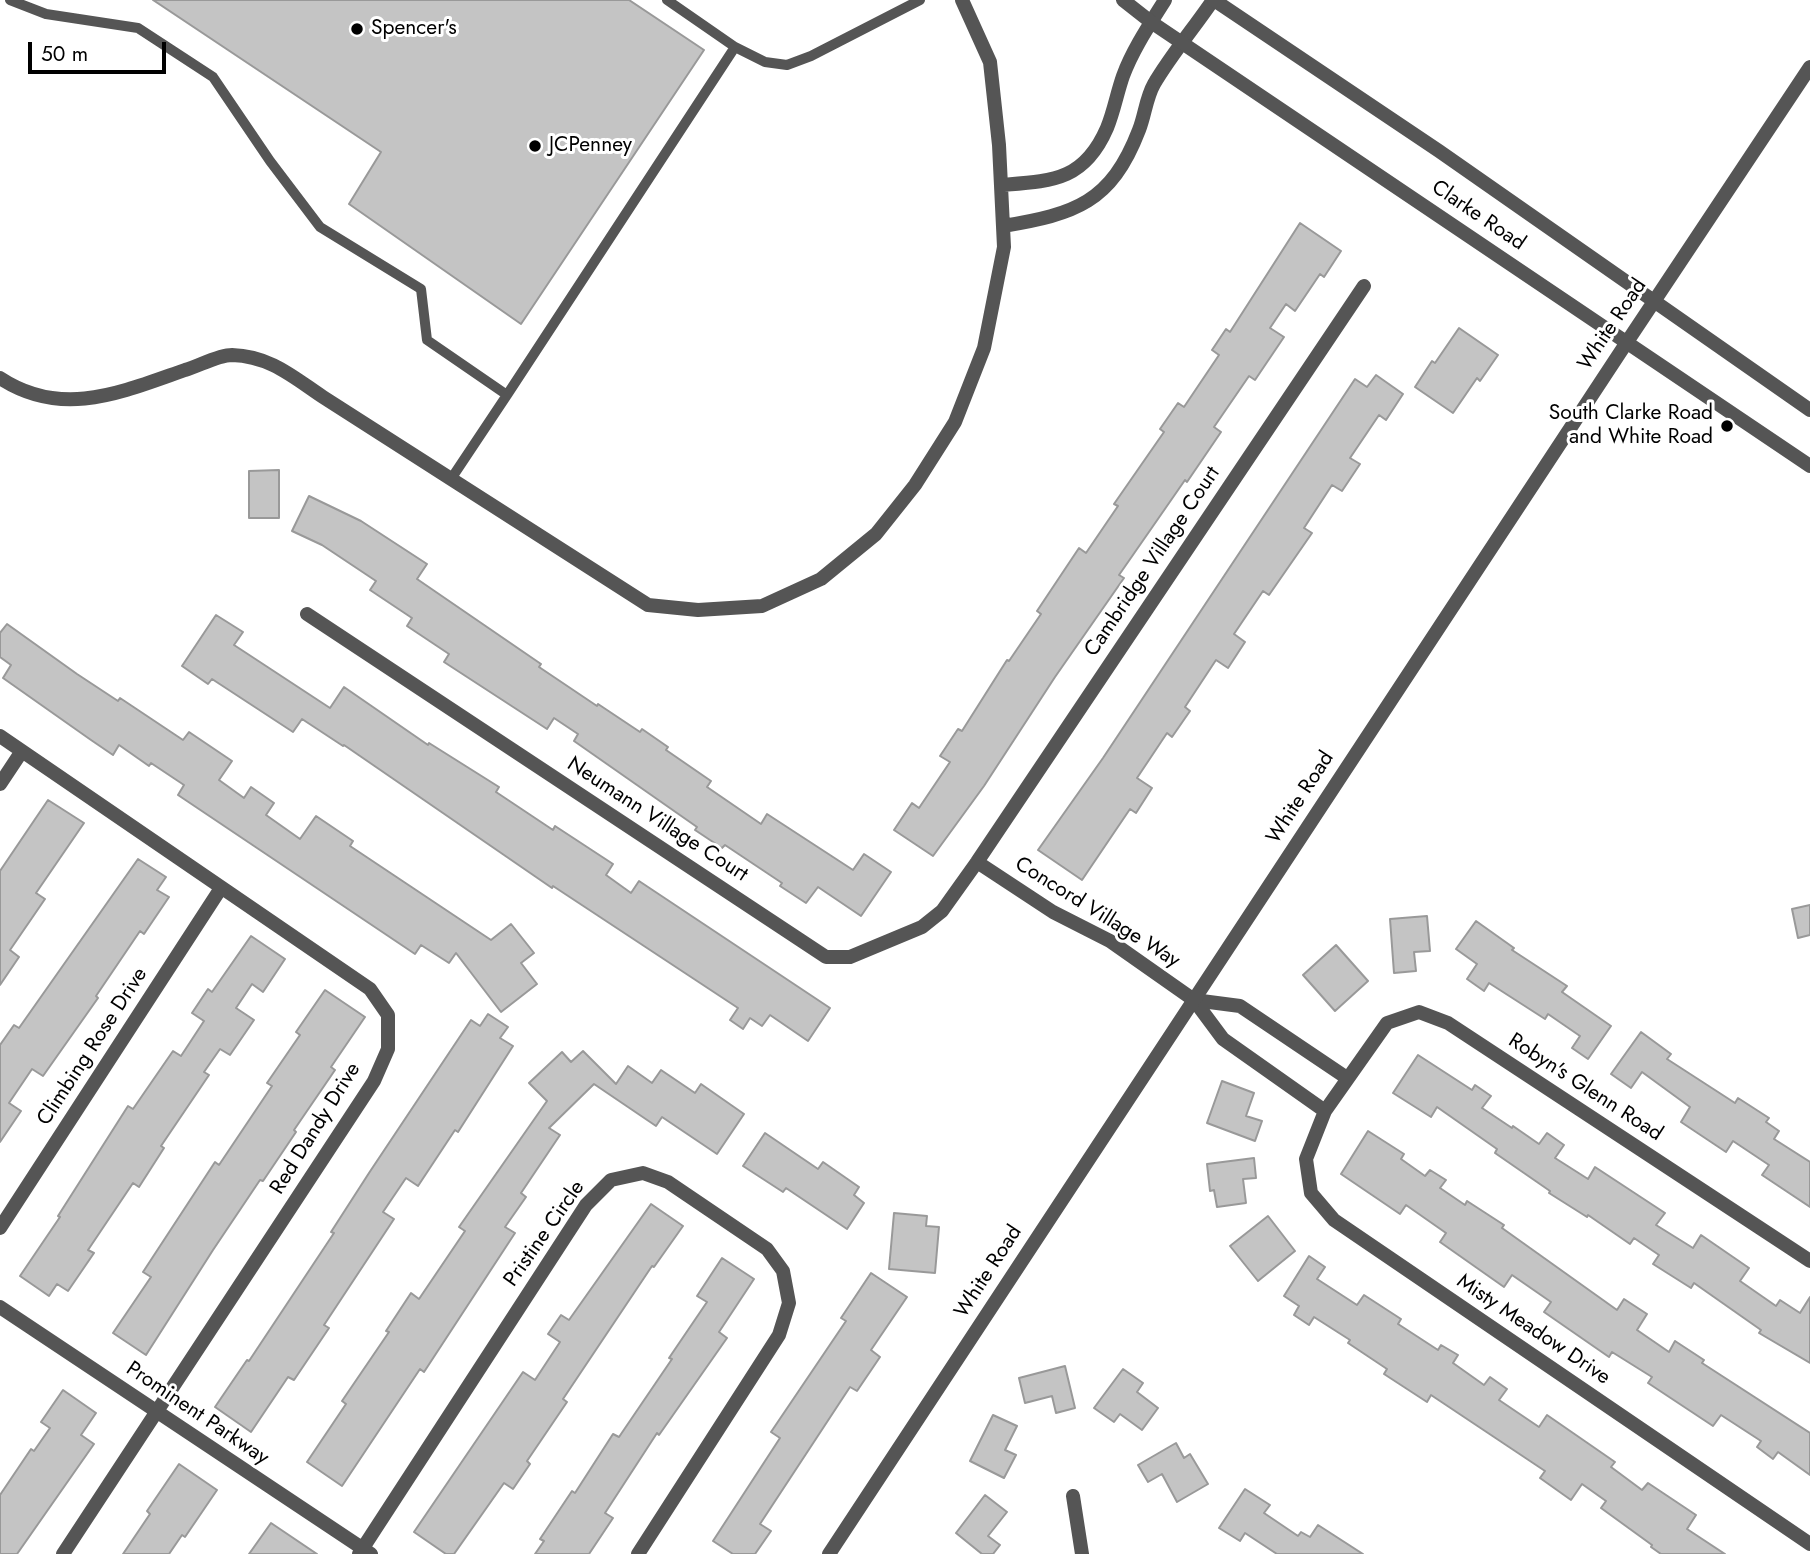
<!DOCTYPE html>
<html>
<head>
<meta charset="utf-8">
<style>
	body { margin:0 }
	#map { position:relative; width:1810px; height:1554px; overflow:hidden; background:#fff; font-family:Jost,sans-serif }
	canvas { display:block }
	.scale { position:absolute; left:28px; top:42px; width:138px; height:32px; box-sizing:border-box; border:4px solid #000; border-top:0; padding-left:9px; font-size:21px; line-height:24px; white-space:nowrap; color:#000; -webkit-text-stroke:5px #fff; paint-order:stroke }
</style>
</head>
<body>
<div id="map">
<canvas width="1810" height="1554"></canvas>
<div class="scale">50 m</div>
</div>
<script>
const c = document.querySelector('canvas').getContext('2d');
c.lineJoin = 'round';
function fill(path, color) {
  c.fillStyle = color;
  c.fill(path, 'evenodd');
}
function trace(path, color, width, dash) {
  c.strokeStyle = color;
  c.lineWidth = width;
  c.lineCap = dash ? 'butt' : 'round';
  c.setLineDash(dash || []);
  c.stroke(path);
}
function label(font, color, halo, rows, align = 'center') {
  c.font = font + ' Jost,sans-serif';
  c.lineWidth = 6;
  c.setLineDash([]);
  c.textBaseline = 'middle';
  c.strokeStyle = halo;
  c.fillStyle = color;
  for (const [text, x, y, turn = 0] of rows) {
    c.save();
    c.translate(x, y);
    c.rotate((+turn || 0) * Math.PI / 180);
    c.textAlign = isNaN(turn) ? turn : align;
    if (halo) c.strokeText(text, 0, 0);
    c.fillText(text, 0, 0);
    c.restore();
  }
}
const building = new Path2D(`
	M153,0H629L704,50L521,324L349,204L381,152Z
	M1300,223L1341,251L1324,277L1320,274L1295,311L1286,304L1270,328L1284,337L1255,380L1249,376L1214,427L1221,432L1187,482L1185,480L1151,529L1119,575L1124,578L1055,677L984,786L933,856L894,830L912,803L919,808L950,762L940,756L958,729L962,731L1007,660L1009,661L1041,614L1037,611L1079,548L1086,553L1118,506L1114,504L1164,432L1160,429L1178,403L1184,407L1219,355L1212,350L1226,329L1230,332Z
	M1459,328L1498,355L1480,381L1477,378L1453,413L1415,387L1432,361L1435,363Z
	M1376,375L1403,394L1386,420L1379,415L1350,458L1360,464L1342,491L1332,485L1304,528L1312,533L1269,595L1263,591L1234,634L1245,642L1228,668L1216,660L1185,707L1190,711L1172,737L1167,733L1137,778L1152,788L1136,813L1130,809L1082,880L1038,850L1103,758L1355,379L1367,387Z
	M279,470V518H249V471Z
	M309,496L361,521L427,564L417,579L541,664L539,667L597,706L598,704L640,732L642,729L668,747L666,750L711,781L707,787L761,824L767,814L853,870L864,854L891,872L861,916L818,887L806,903L780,886L782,883L725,845L722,848L695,830L697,827L574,741L578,734L554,718L547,729L444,662L449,654L407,626L412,618L370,590L376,581L322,545L292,531Z
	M216,615L243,632L234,645L330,708L344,687L428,745L429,743L499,787L496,792L553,830L555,826L613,864L606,875L631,893L639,881L830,1008L808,1041L770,1015L762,1026L750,1018L743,1029L730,1020L738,1008L553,886L552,888L344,745L343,746L302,719L293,732L212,679L208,684L182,666Z
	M7,624L77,674L118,701L120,698L183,740L189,732L232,761L219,780L244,798L251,787L274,803L266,815L300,839L316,816L353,841L350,846L491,940L511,924L534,953L521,963L537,984L501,1012L456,953L449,963L421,945L415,954L178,795L184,785L151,763L149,766L119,745L113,755L91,740L3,678L11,665L0,657V633Z
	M48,800L84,823L36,893L45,899L10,950L19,957L0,985V871Z
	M138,859L166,877L157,890L169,897L144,934L140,931L96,996L98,998L43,1076L32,1069L9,1103L21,1111L0,1142V1045L14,1025L19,1028Z
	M1810,905V935L1798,938L1792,909Z
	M1427,916L1430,951L1414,952L1416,971L1394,973L1390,919Z
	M1476,921L1514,948L1512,950L1567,986L1562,992L1611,1026L1588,1059L1572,1048L1580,1036L1548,1014L1545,1019L1489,983L1484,991L1467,979L1477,964L1456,949Z
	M251,936L285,959L263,992L252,984L236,1008L254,1020L230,1055L220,1049L204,1072L209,1075L161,1146L164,1148L139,1187L133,1183L88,1250L94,1253L68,1291L57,1284L49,1296L20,1276L60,1217L58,1216L128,1106L133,1109L173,1051L181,1056L204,1021L192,1013L208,989L212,992Z
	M1336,945L1368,981L1335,1011L1303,975Z
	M325,990L365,1017L331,1067L335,1070L294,1130L296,1132L263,1181L260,1180L213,1250L146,1355L113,1333L151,1277L143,1272L215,1162L219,1165L272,1086L267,1083L300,1035L296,1032Z
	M488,1014L508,1027L500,1038L513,1046L458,1132L455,1130L418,1186L406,1178L383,1212L394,1219L324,1325L329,1328L294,1380L288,1377L251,1432L215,1407L247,1360L249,1361L334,1233L331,1232L369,1173L471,1020L480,1026Z
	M1641,1032L1671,1054L1667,1059L1735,1103L1738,1098L1769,1118L1766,1122L1779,1131L1774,1139L1810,1162V1207L1762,1175L1769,1165L1733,1141L1726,1152L1681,1122L1690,1107L1642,1072L1631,1088L1611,1074Z
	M583,1051L616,1084L628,1066L652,1083L661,1070L695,1093L701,1084L744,1114L717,1154L662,1117L656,1126L594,1084L549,1128L560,1135L521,1193L526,1197L505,1227L515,1233L424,1372L420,1369L342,1486L307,1462L346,1404L342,1401L389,1332L386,1331L411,1293L419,1299L465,1231L459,1227L547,1101L529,1083L562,1052L571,1062Z
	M1418,1055L1472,1090L1475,1085L1491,1096L1482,1108L1512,1128L1513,1126L1539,1144L1547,1133L1564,1145L1555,1158L1588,1179L1595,1167L1665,1213L1656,1225L1693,1248L1701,1235L1749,1268L1740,1281L1776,1306L1780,1300L1800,1313L1810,1297V1363L1759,1333L1761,1330L1694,1283L1691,1288L1653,1264L1659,1255L1634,1238L1630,1244L1588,1215L1587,1217L1549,1193L1550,1191L1495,1153L1497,1149L1437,1107L1431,1117L1393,1093Z
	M1222,1081L1254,1093L1246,1116L1262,1121L1255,1141L1207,1123Z
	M1368,1131L1404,1154L1401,1159L1425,1176L1430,1170L1446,1180L1440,1188L1465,1205L1467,1201L1504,1225L1502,1228L1617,1310L1624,1299L1647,1314L1637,1330L1669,1352L1675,1341L1704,1360L1702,1363L1810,1433V1475L1778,1452L1773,1459L1757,1447L1761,1441L1721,1415L1713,1426L1648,1383L1652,1377L1612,1352L1609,1357L1544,1312L1551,1302L1512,1275L1504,1287L1440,1242L1446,1233L1406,1205L1400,1214L1341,1174Z
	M765,1133L818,1169L823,1162L859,1187L854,1195L864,1203L847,1229L786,1188L783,1192L743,1166Z
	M1254,1158L1256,1178L1243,1179L1246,1203L1217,1207L1214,1190L1210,1191L1207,1164Z
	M651,1204L683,1226L654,1267L652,1266L563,1399L567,1402L527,1461L530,1464L513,1489L504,1483L454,1554H446L414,1532L523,1372L535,1380L560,1342L548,1334L561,1315L569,1320Z
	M894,1213L927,1216L926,1226L939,1227L935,1273L889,1269Z
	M1268,1216L1295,1251L1258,1281L1230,1246Z
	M1309,1256L1325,1267L1317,1279L1357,1305L1364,1295L1401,1319L1398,1324L1438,1350L1441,1345L1458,1355L1453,1363L1484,1385L1490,1377L1507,1389L1499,1400L1539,1427L1547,1415L1615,1462L1611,1467L1642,1490L1648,1483L1696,1515L1687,1529L1725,1554H1661L1651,1547L1652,1545L1601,1508L1606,1501L1582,1484L1571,1500L1540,1478L1545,1471L1431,1395L1427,1402L1384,1374L1387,1369L1348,1343L1350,1340L1314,1317L1309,1325L1294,1315L1299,1306L1284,1296Z
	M722,1258L754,1279L719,1332L727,1338L659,1435L657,1433L605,1513L613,1518L589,1554H535L544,1541L540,1539L572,1491L575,1493L613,1434L619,1437L672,1359L669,1358L707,1302L697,1296Z
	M871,1273L907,1297L871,1350L880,1357L857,1391L850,1387L760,1524L771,1531L755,1554H733L713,1541L780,1438L771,1432L846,1321L841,1318Z
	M1065,1366L1075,1408L1056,1413L1052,1396L1025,1403L1019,1378Z
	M1123,1369L1143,1383L1137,1392L1158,1408L1142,1430L1120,1414L1114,1422L1094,1408Z
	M63,1390L96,1413L81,1435L94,1444L17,1554H0V1495L31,1449L34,1451L50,1428L41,1422Z
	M993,1415L1017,1426L1005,1450L1016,1455L1004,1478L970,1461Z
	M1176,1443L1184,1458L1190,1454L1208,1484L1177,1502L1162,1474L1148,1482L1138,1465Z
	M179,1464L217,1490L185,1537L182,1535L169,1554H123L150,1514L147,1511Z
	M1245,1489L1270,1505L1264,1513L1298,1536L1301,1532L1310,1537L1318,1525L1363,1554H1277L1245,1533L1240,1541L1219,1528Z
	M985,1495L1007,1512L988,1536L1000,1545L993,1554H982L956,1533Z
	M271,1523L317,1554H249Z`);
fill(building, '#c4c4c4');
trace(building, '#999', 2);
trace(new Path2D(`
	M10,0L46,14L138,28L213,77L270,161L320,227L421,289L427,340L507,395L451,479
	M735,47L765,62L787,65L811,56L920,0
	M507,395L735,47L667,0`), '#555', 10);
trace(new Path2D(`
	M1001,185C1052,181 1084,181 1107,128C1114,111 1117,93 1123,76C1133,49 1150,24 1165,0
	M1003,226C1075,214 1111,203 1139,130C1145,115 1146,98 1154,84C1171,55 1194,28 1213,0
	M0,378C62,419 122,392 185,370C199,366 218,355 232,355C270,356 293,377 323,397L648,605L698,610L762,606L821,579L876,534L915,485L955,422L984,348L1004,247L999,145L990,62L962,0
	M307,614L826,957H850L922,927L942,911L977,862L1364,286
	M0,736L370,989L388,1015V1049L374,1081L63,1554
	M0,784L22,751
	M977,862L1053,912L1110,941L1194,1000L1223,1039L1325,1111
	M1194,1000L1240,1006L1347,1078
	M0,1228L221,888
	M1810,1261L1448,1023L1419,1012L1387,1023L1325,1111L1306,1159L1311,1193L1334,1220L1810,1544
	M0,1307L371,1554
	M1073,1496L1082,1554
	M359,1554L586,1205L611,1180L643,1173L668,1182L767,1249L783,1271L789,1303L779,1335L638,1554`), '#555', 14);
trace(new Path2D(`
	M1123,0L1151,22L1810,466
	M1214,0L1439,151L1810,410
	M829,1554L1627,342L1810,67`), '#555', 14);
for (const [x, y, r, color] of [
	[357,29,7,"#000"],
	[535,146,7,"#000"],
	[1727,426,7,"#000"]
]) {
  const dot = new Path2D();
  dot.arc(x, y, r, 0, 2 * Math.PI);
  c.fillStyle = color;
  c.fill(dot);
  trace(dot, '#fff', 2.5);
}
label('21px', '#000', '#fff', [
	["Spencer's",371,29],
	["JCPenney",549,146],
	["South Clarke Road",1713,414,"right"],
	["and White Road",1713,438,"right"]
], 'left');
label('21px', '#000', '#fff', [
	["Clarke Road",1478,216,34],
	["White Road",1613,325,-56],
	["Cambridge Village Court",1153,562,-56],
	["White Road",1301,798,-57],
	["Neumann Village Court",657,820,33],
	["Concord Village Way",1097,913,32],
	["Climbing Rose Drive",93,1047,-57],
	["Robyn's Glenn Road",1585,1088,33],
	["Red Dandy Drive",316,1129,-58],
	["Pristine Circle",545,1234,-55],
	["White Road",989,1272,-57],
	["Misty Meadow Drive",1533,1330,34],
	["Prominent Parkway",197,1414,34]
]);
</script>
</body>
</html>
